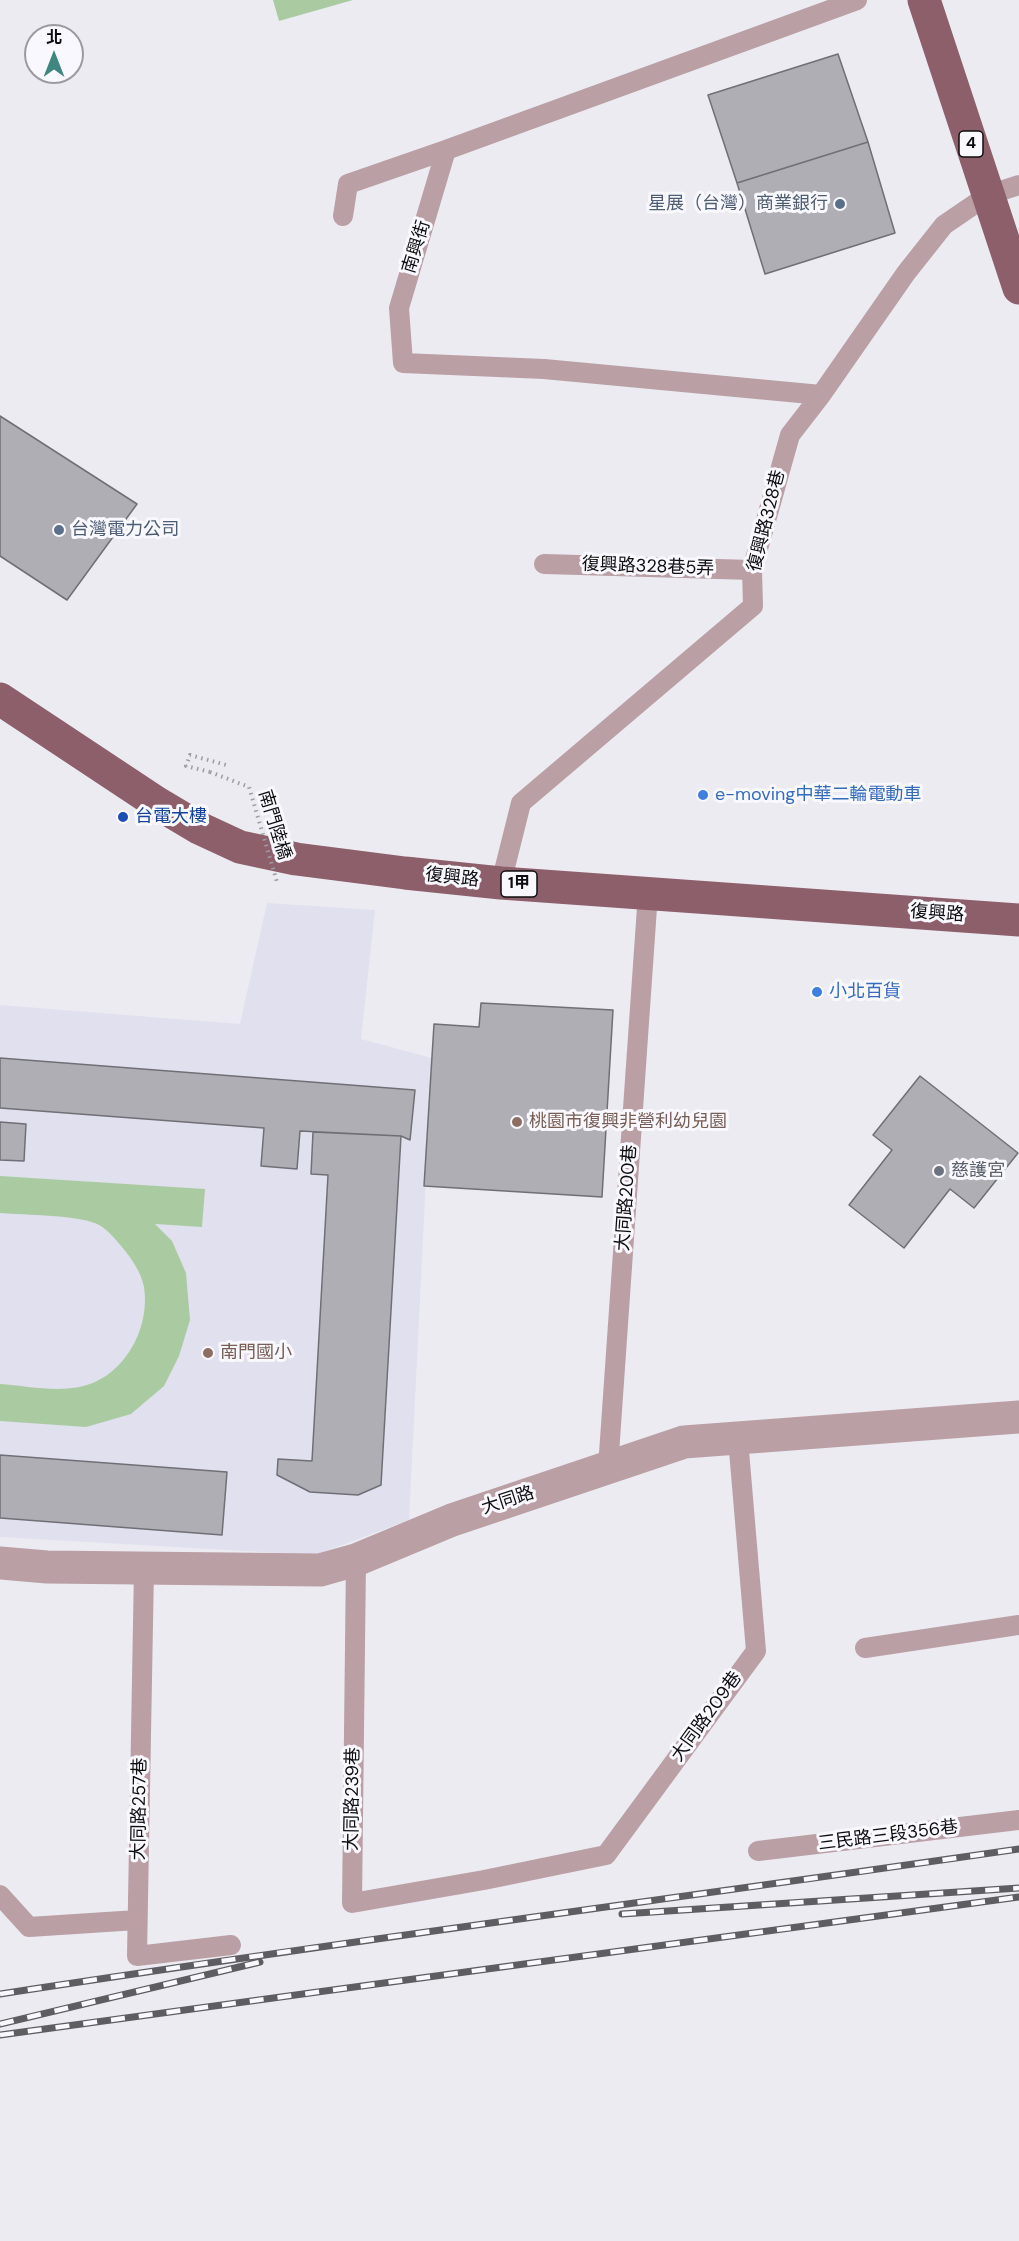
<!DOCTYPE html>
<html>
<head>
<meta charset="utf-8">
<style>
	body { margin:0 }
	#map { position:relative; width:1019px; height:2241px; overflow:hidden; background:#ecebf2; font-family:"DM Sans","Noto Sans TC",sans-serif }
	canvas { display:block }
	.north { position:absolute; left:24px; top:24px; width:60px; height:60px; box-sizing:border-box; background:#f9f8fe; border:2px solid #9b9a9f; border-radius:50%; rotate:0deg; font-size:16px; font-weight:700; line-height:24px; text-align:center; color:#0e0e10 }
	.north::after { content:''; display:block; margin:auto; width:21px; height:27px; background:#3f8680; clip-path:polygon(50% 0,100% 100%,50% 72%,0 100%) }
</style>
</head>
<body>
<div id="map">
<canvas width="1019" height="2241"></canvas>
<div class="north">北</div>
</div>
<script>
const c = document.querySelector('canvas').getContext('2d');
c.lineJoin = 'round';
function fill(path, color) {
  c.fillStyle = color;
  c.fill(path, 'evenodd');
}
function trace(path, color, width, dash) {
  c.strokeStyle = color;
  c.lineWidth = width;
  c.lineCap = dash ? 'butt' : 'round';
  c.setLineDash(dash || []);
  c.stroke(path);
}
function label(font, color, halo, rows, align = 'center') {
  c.font = font + ' "DM Sans","Noto Sans TC",sans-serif';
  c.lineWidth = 6;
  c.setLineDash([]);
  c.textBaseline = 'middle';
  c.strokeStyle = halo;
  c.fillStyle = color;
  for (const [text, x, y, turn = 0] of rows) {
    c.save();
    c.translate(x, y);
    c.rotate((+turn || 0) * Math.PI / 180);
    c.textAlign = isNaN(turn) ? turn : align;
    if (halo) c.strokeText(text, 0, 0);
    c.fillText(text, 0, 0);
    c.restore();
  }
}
fill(new Path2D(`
	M267,903L375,910L361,1039L432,1058L409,1520L315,1555L0,1537V1005L240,1024Z`), '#e1e0ee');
fill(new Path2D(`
	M273,0H353L279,21Z
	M0,1176L205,1189L202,1227L155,1224L172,1241L186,1273L190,1320L179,1356L164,1386L131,1414L86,1427L0,1421V1384C30,1386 66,1395 95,1382C129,1367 150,1324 144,1287C141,1272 132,1259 122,1247C116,1240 108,1230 99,1225C82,1215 23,1215 0,1213Z`), '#aacba1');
const building = new Path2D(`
	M838,54L868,142L737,183L708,95Z
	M868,142L895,233L765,274L737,183Z
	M0,416L137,504L67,600L0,556Z
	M481,1003L613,1010L602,1197L424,1186L434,1024L479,1027Z
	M0,1058L415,1090L410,1140L401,1136L300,1131L297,1169L261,1166L264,1128L0,1108Z
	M920,1076L1018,1153L974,1208L950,1189L904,1248L849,1205L892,1150L873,1135Z
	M0,1122L26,1124L24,1161L0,1160Z
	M313,1132L401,1136L381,1485L358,1495L310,1492L277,1475L278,1459L312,1461L328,1175L311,1174Z
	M0,1455L227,1472L222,1535L0,1518Z`);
fill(building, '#afaeb5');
trace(building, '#706f76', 1.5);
trace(new Path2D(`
	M210,772L186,766L190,755L230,766`), '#9c9ca1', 4, [1.5, 4.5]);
trace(new Path2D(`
	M343,216L348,184L446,150
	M821,395L544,369L403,363L399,308L446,150L857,0
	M544,564L752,570
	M501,883L521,803L753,606L752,570L790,435L821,395L906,273L944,225L988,195L1019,185
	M608,1468L648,893
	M356,1560L352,1903L484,1880L606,1855L756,1651L738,1439
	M144,1568L137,1956L231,1945
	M865,1648L1019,1625
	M758,1851L1019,1820
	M0,1895L29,1927L137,1920`), '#ba9fa5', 20);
trace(new Path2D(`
	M0,1563L47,1567L320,1570L356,1560L452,1520L684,1442L1019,1417`), '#ba9fa5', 33);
trace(new Path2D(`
	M924,0L1019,288
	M0,699L157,803L199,828L240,847L296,859L405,873L501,883L1019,920`), '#8d5f6b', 33);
const rail = new Path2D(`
	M622,1914L1019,1888
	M0,1994C339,1942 679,1898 1019,1849
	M0,2024L260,1962
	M0,2035L1019,1897`);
trace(rail, '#5e5e62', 7);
trace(rail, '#f9f8fe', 4.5, [14]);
trace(new Path2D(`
	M210,772L249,787L277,882`), '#9c9ca1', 4, [1.5, 4.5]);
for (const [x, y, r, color] of [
	[840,204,6,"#5c6f8a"],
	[59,530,6,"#5c6f8a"],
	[703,795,6,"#3f7fe0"],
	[123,817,6,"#1a4fb4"],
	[817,992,6,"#3f7fe0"],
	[517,1122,6,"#8d6e63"],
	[939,1171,6,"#6b7280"],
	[208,1353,6,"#8d6e63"]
]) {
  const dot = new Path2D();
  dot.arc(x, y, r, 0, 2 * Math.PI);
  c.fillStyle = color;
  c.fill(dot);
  trace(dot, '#f9f8fe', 2);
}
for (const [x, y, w] of [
	[971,144,24],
	[519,884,36]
]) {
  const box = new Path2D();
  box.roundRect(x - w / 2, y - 13, w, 26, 4.5);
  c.fillStyle = '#f9f8fe';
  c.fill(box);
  trace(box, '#0e0e10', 1.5);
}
label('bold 16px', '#0e0e10', null, [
	["4",971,144],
	["1甲",519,884]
]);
label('18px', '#4e5e75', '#f9f8fe', [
	["星展（台灣）商業銀行",828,204],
	["台灣電力公司",71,530,"left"]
], 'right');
label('18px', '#0e0e10', '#f9f8fe', [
	["南興街",417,247,-73],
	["復興路328巷",767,521,-76],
	["復興路328巷5弄",648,567,2],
	["南門陸橋",274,825,73],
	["復興路",452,878,6],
	["復興路",937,914,4],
	["大同路200巷",627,1198,-86],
	["大同路",508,1501,-18],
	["大同路209巷",707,1717,-54],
	["大同路239巷",353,1799,-89],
	["大同路257巷",140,1809,-89],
	["三民路三段356巷",888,1836,-7]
]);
label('18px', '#366cbe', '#f9f8fe', [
	["e-moving中華二輪電動車",715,795],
	["小北百貨",829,992]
], 'left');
label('18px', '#164399', '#f9f8fe', [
	["台電大樓",135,817]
], 'left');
label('18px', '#785e54', '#f9f8fe', [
	["桃園市復興非營利幼兒園",529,1122],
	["南門國小",220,1353]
], 'left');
label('18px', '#5b616d', '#f9f8fe', [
	["慈護宮",951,1171]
], 'left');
</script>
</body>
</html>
